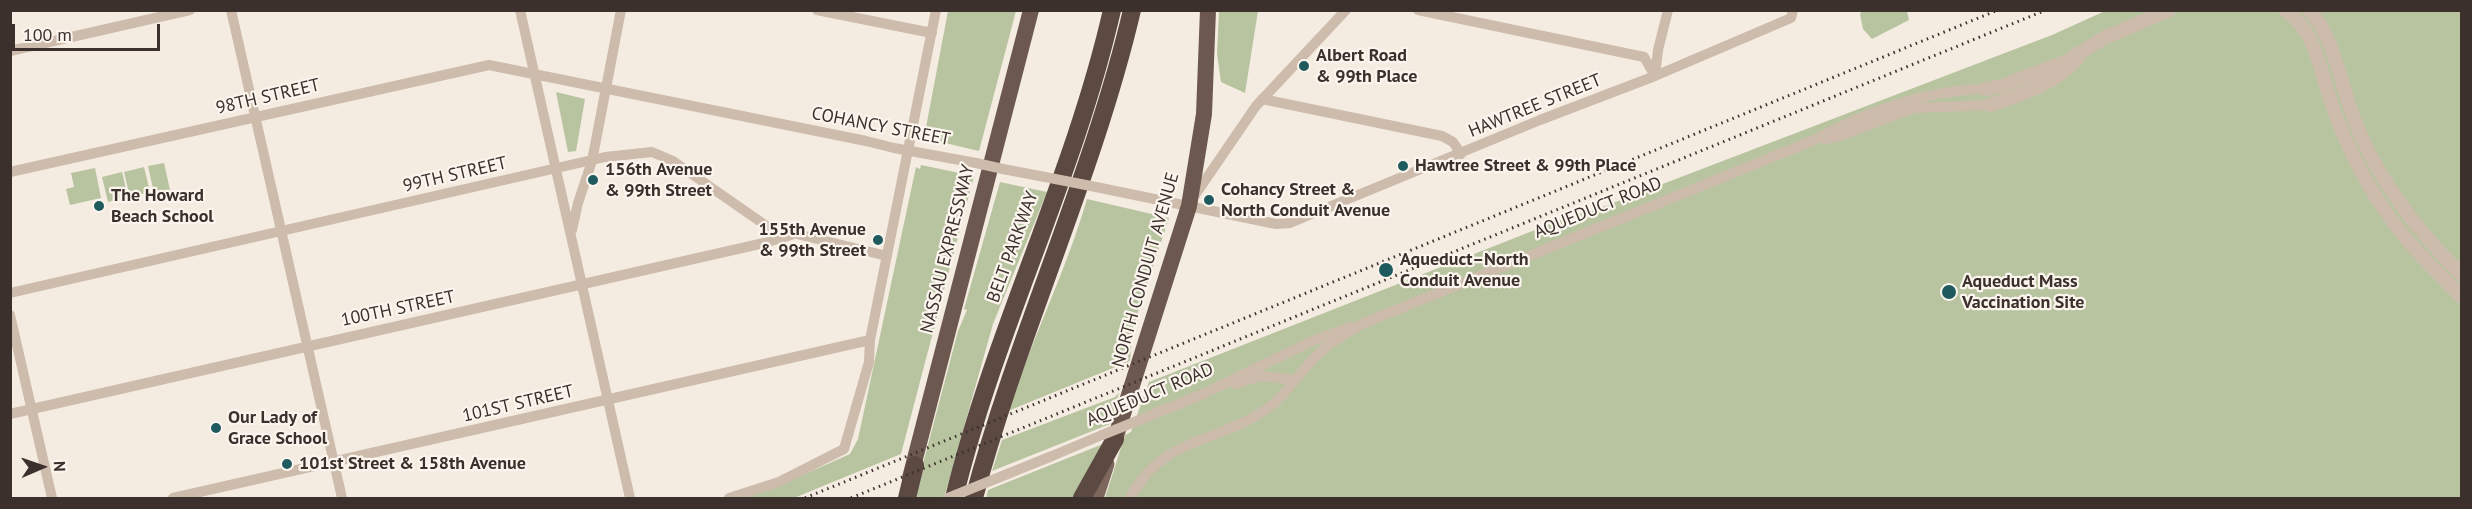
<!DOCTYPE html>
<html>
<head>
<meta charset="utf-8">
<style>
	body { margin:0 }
	#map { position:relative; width:2472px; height:509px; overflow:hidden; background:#f4ebe1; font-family:"PT Sans",sans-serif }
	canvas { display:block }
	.frame { position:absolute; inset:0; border:12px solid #3b302b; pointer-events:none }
	.north { position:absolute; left:12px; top:437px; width:60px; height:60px; -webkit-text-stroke:4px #fbf5ee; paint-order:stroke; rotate:88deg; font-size:16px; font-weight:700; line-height:24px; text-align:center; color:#3b302b }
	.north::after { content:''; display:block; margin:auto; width:21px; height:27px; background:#3b302b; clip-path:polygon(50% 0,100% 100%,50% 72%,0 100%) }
	.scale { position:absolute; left:12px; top:24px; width:148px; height:27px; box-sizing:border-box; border:3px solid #3b302b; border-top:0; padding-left:8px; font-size:18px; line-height:21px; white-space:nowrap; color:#3b302b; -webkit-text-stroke:4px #fbf5ee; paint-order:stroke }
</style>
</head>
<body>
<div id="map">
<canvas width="2472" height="509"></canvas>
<div class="frame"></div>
<div class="north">N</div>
<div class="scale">100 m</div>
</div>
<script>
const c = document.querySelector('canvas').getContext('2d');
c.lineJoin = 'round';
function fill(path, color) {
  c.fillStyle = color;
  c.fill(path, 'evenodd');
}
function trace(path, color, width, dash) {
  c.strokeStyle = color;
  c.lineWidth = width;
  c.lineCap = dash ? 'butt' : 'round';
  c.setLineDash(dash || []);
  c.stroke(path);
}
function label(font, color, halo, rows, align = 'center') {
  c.font = font + ' "PT Sans",sans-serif';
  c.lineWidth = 4.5;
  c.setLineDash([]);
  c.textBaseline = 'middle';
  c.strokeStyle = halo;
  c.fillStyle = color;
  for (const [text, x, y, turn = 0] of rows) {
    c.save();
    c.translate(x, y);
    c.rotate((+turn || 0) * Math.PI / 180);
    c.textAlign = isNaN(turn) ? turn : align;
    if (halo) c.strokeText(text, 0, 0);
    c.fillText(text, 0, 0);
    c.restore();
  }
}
fill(new Path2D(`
	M948,11H1016L979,151L924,138Z
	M1219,11H1258L1245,93L1221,82L1217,54Z
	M1862,11H1907L1909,20L1872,39L1863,29L1860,14Z
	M2105,11H2461V498H1105L1125,435L1131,432L1149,382L1573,215L1592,211L2052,35Z
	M556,92L585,99L576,151L568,152Z
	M164,163L170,190L154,193L148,166Z
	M921,165L974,176L901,454L794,498H737L776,487L850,454L858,439L916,167L920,169Z
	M144,167L150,192L130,197L124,172Z
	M95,168L101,198L70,205L66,189L74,187L71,173Z
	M122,172L128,197L108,202L102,177Z
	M1000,182L1047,192L993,324L944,498H914L958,331L967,310L964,309Z
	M1087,199L1169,218L1133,327L1130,361L1008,411C1032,339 1066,271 1087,199Z
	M1119,393L1110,424L992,471L1002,440L1115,397Z
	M1103,444L1075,498H986L988,490Z`), '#b8c4a0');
trace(new Path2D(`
	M231,10L342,498
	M520,10L630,498
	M817,10L932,33
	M1418,10L1644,57L1655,76
	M10,51L190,10
	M1655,76L1658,50L1668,10
	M1262,99L1442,136L1453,142L1461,154
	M1825,139L1840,136L1914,108L1991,105
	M1003,169L1045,177
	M10,172L489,65L866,141L894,148L976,163
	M1091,186L1276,224L1290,223L1540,120L1655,76L1791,18L1793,10
	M1193,198L1256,106L1346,10
	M572,230L578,203L592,161L621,10
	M10,293L605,157L652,152L673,161L768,227L887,256
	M10,315L52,498
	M1235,384L1261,376L1295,380
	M10,414L764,243L791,235
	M1137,421L1201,395L1312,341L1350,327
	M1052,456L1102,435
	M173,498L870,340
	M729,498L779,482L844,449L869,362L870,340L936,10
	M1130,498C1163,436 1216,444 1265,410C1286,396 1298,374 1315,357C1329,343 1347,333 1364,323L1812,141C1866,112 1923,90 1985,89`), '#cdbbac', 10);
trace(new Path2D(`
	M2285,10C2317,32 2319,68 2331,102C2348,152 2374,200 2408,241C2425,261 2444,278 2462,297
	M2309,10C2337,40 2341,92 2358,129C2382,185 2418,232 2462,275
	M1985,89L2002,86L2067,61L2104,38L2169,10
	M1991,105C2021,95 2058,82 2078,58`), '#cdbbac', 14);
trace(new Path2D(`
	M1096,498L1107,464`), '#7d675c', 15);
trace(new Path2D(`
	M1115,439L1189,206L1204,114L1208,10
	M910,478L1031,10`), '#6c584f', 16);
trace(new Path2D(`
	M907,498L915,465
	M954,498C994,332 1074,177 1112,10
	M974,498C1018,333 1093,176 1132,10
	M1082,498L1115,439`), '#5c4a42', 18);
trace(new Path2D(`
	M805,498L1998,10
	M851,498L2046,10`), '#3b302b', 3, [1.5, 4.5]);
trace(new Path2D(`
	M976,163L1003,169
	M1045,177L1091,186
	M1102,435L1137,421
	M948,498L1052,456`), '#cdbbac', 10);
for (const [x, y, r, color] of [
	[1304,66,6,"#1f5a5e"],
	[1403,166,6,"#1f5a5e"],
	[593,180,6,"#1f5a5e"],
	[1209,200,6,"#1f5a5e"],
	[99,206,6,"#1f5a5e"],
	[878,240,6,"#1f5a5e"],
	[1386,270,8,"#1f5a5e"],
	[1949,292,8,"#1f5a5e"],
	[216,428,6,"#1f5a5e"],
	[287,464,6,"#1f5a5e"]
]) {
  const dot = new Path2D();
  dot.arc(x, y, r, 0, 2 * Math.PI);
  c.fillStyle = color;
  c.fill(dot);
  trace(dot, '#fbf5ee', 2);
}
label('bold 18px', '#3b302b', '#fbf5ee', [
	["Albert Road",1316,56],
	["& 99th Place",1316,77],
	["Hawtree Street & 99th Place",1415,166],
	["156th Avenue",605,170],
	["& 99th Street",605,191],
	["Cohancy Street &",1221,190],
	["North Conduit Avenue",1221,211],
	["The Howard",111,196],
	["Beach School",111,217],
	["155th Avenue",866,230,"right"],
	["& 99th Street",866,251,"right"],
	["Aqueduct–North",1400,260],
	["Conduit Avenue",1400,281],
	["Aqueduct Mass",1962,282],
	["Vaccination Site",1962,303],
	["Our Lady of",228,418],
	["Grace School",228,439],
	["101st Street & 158th Avenue",299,464]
], 'left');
label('18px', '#3b302b', '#fbf5ee', [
	["98TH STREET",268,97,-13],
	["HAWTREE STREET",1535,106,-22],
	["COHANCY STREET",881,127,11],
	["99TH STREET",455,175,-13],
	["AQUEDUCT ROAD",1598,208,-22],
	["BELT PARKWAY",1013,247,-70],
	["NASSAU EXPRESSWAY",948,249,-76],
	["NORTH CONDUIT AVENUE",1146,270,-74],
	["100TH STREET",398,309,-12],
	["AQUEDUCT ROAD",1150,395,-23],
	["101ST STREET",518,404,-13]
]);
</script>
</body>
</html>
